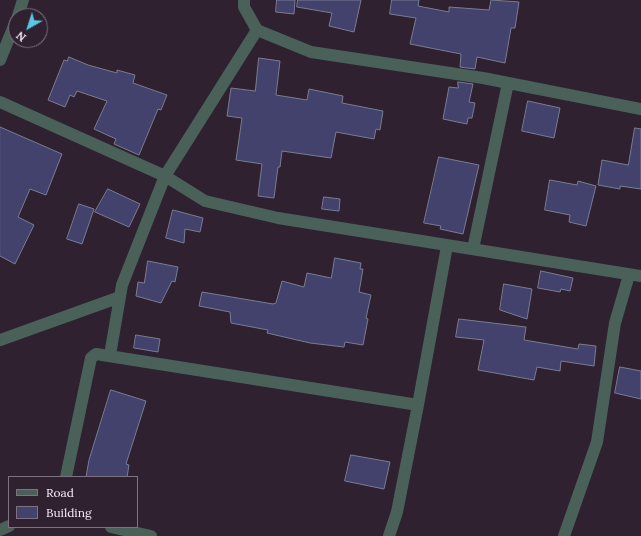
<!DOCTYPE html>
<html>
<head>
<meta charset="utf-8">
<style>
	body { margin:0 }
	#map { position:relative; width:641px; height:536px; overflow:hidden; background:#2f2130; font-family:Lora,serif }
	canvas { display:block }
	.legend { position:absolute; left:8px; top:476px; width:130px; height:52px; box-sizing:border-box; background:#2f2130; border:1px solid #7f7280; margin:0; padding:5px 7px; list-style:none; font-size:12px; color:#f6ecf7 }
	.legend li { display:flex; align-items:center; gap:8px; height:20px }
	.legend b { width:20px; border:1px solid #7f7280 }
	.north { position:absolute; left:8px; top:8px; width:40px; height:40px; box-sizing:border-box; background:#2f2130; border:1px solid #7f7280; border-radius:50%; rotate:219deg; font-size:11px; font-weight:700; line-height:16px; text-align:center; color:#f6ecf7 }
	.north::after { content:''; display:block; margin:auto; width:14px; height:18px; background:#59c8e5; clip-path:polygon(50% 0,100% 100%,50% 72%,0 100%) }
</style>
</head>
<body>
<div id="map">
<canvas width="641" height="536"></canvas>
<ul class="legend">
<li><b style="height:5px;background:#496159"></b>Road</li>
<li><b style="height:11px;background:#42426c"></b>Building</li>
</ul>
<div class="north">N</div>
</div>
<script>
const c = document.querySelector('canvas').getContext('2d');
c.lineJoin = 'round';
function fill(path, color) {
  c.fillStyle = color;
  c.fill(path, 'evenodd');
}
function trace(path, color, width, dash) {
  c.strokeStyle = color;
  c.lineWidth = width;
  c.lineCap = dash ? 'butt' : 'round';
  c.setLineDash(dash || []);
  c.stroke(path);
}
const building = new Path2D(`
	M277,0H295L294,14L276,12Z
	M298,0H361L354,32L329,26L332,13L297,7Z
	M392,0H419L418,6L449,12V7L489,10L491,0L519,2L515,28H511L505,63L477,57L475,69L460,67L461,54L410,44L416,18L390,14Z
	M69,57L88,65L117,73V70L135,75L133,83L167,95L161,110L158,109L139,155L114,144L116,139L94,129L107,101L77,91L74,97L70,95L65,107L48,100L64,60L67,61Z
	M259,58L280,61L276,95L307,100L309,89L343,96L342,103L383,111L380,130L376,129L374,139L336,132L331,158L282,151L280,167H278L274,198L258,196L262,164L236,160L242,118L227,116L231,88L255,91Z
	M458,82L473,84L469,102L475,103L472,118H468L467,124L443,119L449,87L458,88Z
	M528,101L560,108L554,138L522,131Z
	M0,127L62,154L46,195L30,189L18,217L34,225L15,264L0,256Z
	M635,128L641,129V189L620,186V189L598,185L602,160L628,165Z
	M439,157L479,165L463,234L440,229L441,226L424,223Z
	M550,180L577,185L578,181L596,186L586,226L569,222L570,215L545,210Z
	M108,189L140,204L129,227L95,212Z
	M324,197L340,199L339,211L322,209Z
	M79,204L94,209L82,244L67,239Z
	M173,210L203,218L200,232L185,229L184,243L166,238Z
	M335,258L361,263L360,269H363L359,292L371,295L366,318L368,319L363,345L345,342L344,347L310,343L267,333L268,330L231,323L230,312L199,306L202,292L273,304L276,303L282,281L304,287L307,273L331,278Z
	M148,261L178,267L175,282L172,281L161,303L136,296L138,282L144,283Z
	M541,271L573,278L570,291L561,289L560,292L538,288Z
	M504,284L532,289L527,319L500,310Z
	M459,319L526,327L524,340L578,349L579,344L596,346L594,366L561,361L560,371L537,367L534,380L478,370L484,340L456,337Z
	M136,335L160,339L158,352L134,348Z
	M620,367L641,371V399L615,393Z
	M111,390L146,401L126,464L129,465L127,477H86L89,460Z
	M351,455L390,462L384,489L345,481Z`);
fill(building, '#42426c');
trace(building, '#7a7c92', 1);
trace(new Path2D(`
	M18,16L23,0
	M257,30L311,52L483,78L641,109
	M0,60L16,21
	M0,102L165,176L205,201L278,218L641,276
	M473,249L508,83
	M0,340L120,297
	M110,355L122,285L165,176L257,30L244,7V0
	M66,477L91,358L96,354L418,405
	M111,527L151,536
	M0,530L9,526
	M389,536L397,512L418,405L447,246
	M564,536L597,442L615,323L629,275`), '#496159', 12);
</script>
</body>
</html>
